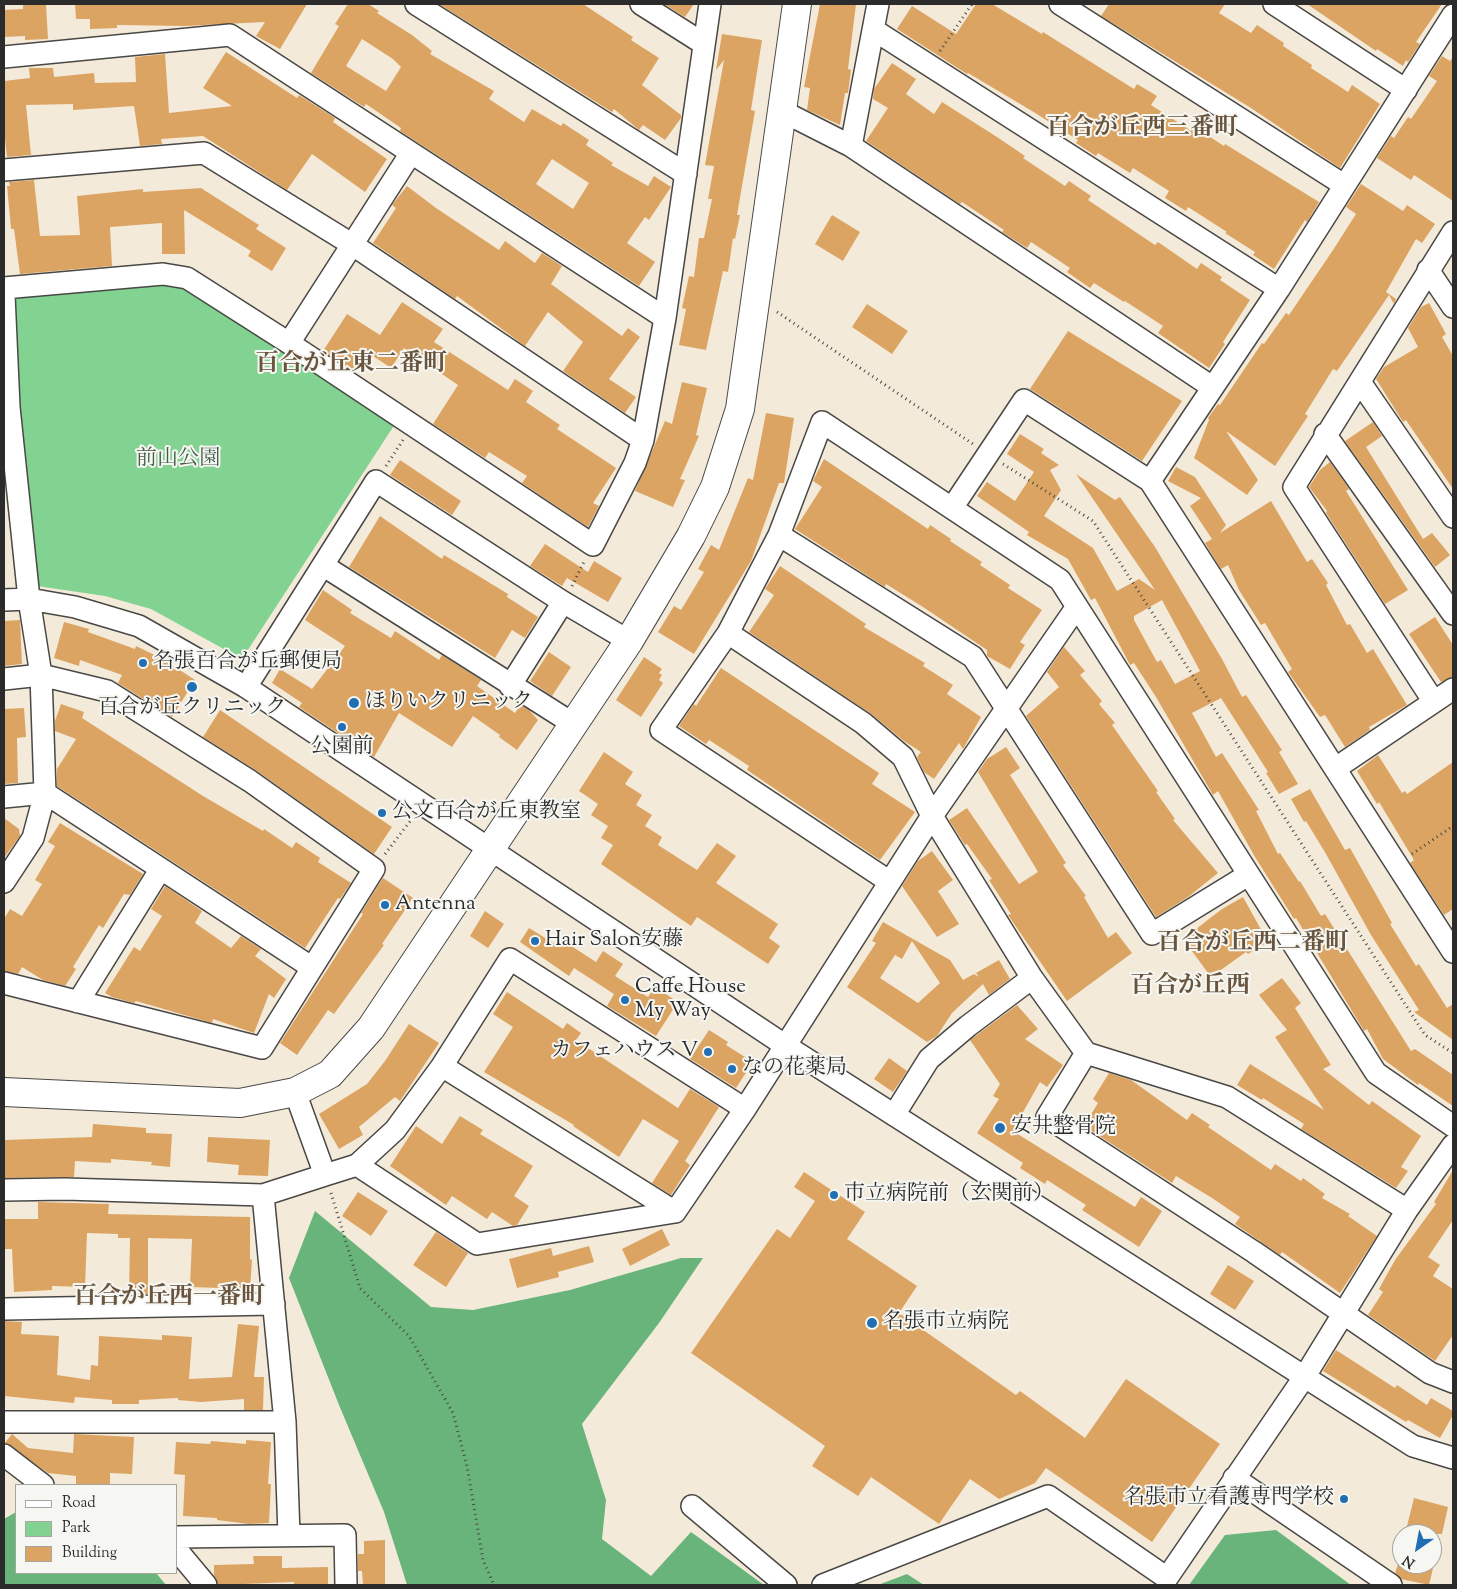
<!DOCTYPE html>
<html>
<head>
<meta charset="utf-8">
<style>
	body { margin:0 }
	#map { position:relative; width:1457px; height:1589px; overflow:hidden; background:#f4eada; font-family:"Sorts Mill Goudy",serif }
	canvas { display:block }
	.frame { position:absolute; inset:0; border:5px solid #2b2b2b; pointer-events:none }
	.legend { position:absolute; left:15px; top:1484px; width:162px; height:90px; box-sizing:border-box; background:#f6f6f2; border:1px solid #a5a5a2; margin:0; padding:6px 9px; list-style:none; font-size:15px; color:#2b2b2b }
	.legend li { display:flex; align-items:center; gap:10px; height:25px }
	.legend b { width:25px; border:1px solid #a5a5a2 }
	.north { position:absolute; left:1392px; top:1524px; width:50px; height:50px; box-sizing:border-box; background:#f6f6f2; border:1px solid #a5a5a2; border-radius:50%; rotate:213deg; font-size:14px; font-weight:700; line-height:20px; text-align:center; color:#2b2b2b }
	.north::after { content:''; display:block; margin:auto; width:18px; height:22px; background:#1f6fb2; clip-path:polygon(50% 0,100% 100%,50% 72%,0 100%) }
</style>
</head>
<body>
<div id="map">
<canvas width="1457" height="1589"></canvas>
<div class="frame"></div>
<ul class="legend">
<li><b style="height:6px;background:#fff"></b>Road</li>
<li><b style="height:14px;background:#82d291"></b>Park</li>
<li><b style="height:14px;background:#dca462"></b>Building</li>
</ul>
<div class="north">N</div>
</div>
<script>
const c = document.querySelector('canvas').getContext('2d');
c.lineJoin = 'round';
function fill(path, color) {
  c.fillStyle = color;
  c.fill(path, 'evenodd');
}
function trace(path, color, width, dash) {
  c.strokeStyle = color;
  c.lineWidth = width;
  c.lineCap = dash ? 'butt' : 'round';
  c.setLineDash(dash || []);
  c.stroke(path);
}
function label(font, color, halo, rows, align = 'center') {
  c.font = font + ' "Sorts Mill Goudy","Noto Serif JP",serif';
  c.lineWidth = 4;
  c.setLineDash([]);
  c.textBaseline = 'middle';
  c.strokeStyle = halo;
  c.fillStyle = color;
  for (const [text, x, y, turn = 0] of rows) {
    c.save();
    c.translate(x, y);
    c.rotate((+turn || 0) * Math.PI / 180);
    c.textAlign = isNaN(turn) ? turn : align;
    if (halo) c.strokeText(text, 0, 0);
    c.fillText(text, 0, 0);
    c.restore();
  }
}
fill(new Path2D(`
	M160,284H184L395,424L242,659L151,609L105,596L37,586L10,297Z`), '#82d291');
fill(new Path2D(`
	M315,1211L431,1307L473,1310L570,1290L681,1258H703L659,1323L582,1424L606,1500L602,1539L651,1576L691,1532L764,1585H407L384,1512L339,1405L289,1278Z
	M16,1512V1573H156L166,1585H4V1519Z
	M1276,1530L1351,1585H1189L1225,1535Z
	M907,1574L924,1585H878Z`), '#69b47b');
fill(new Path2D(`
	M23,4H46L48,39L25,40V36L4,37V10L23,9Z
	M75,4H307L280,49L256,36L265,22L185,26L117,25V28L90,29V19H76Z
	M348,4H368L379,11L377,13L412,35L432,51L430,54L494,91L489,99L524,122L532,109L561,126L563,123L589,140L586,145L613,163L611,165L648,186L654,176L671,187L649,220L645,217L627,243L655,262L639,286L400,131L401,128L366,104L364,107L311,73L339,26L335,24ZM362,39L393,59L401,67L386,91L346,66ZM552,159L589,183L573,209L536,184Z
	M439,4H583L633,37L631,40L659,58L642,85L681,115V118L665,140L643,125L639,130L614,109L612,112Z
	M664,4H694L685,17Z
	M820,4H856L848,69L851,70L848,93H845L840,125L807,110L810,88L804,87Z
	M976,4H992L1042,34L1043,32L1134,89L1137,84L1157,96L1151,105L1190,130L1193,126L1224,146L1225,144L1319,202L1307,222L1305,220L1274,269L1253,255L1255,252L1225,233L1227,232L1188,207L1186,211L1165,198L1169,191L1133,168L1130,173L1098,153L1096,156L1076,143L1078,140L1032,111L968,73L967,74L897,29L912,6L956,34Z
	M1109,4H1225L1219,13L1251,33L1257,25L1284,43L1283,46L1312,65L1311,68L1348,92L1352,85L1380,104L1340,168L1251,108L1101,16Z
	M1307,4H1442L1416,42L1420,44L1408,62L1406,60L1403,66L1377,49L1376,51Z
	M722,34L762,40L751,110L755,111L737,215H740L735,239L733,238L728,272L723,271L706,350L679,345L686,309L682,308L689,276L694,277L699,238H704L712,199H708L714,166L705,165L724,60L716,70Z
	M226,52L297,98L299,95L335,118L333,122L387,159L365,192L312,154L287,190L203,136L161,139L162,144L140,146L134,106L73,110V104L26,105L31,155L7,157L4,129V81L30,78L29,68H53L54,77L94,73L95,83L136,82L135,57L165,54L169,113L232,106L203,88Z
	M1442,56L1450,61L1453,57V201L1414,175L1411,180L1377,158L1391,136L1394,138L1408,117L1411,119L1437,81L1429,76Z
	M892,63L916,79L906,94L934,114L942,102L997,137L1025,156L1023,158L1065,186L1069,181L1091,196L1088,200L1155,245L1158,242L1197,269L1201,263L1222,277L1220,280L1250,300L1223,342L1225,344L1209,368L1158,333L1163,326L1125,301L1124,302L1094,283L1090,288L1067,272L1070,268L1031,242L1027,248L1002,232L1004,230L962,202L960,204L866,141L888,108L873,99L874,89Z
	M34,180L40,236L80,235L77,196L143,189V192L201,188L259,225L256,229L286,248L272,271L248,256L251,251L184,210L185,254H162V223L110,227L112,266L20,274L14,229H11L7,186H10L9,182Z
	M1361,184L1403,211L1407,205L1435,224L1422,243L1416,239L1386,292L1396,299L1394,304L1389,295L1337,371L1333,369L1305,414L1308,416L1275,466L1226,431L1258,480L1247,495L1194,458L1209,420L1208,418L1218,404L1220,405L1262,343L1264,344L1286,313L1289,315L1333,250L1356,214L1346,207Z
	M407,186L436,208L499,250L505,241L535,263L542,253L562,266L551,284L622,336L628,328L640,337L609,379L636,397L625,413L563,371L583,342L548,312L525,346L457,296L455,299L373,243L396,208L392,205Z
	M832,215L860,232L843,261L815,244Z
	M402,302L443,329L434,342L508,390L515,379L533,391L526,402L560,425L557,429L616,468L593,503L599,506L588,527L522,483L527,476L489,452L485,458L433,424L458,385L404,348L391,368L367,352L355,372L323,351L347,314L380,335Z
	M1429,303L1446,334L1442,337L1453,356V489L1410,426L1406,420L1403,422L1376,379L1384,367L1418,347L1408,328L1421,307Z
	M867,304L908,331L892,354L852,327Z
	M1068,331L1182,401L1142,461L1030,389Z
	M682,382L707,388L696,435L699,436L680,479L685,480L673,507L635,491L665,421L672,424Z
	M766,413L794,418L784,483H779L751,561L694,654L658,632L674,606L681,610L704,572L698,569L711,545L719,550L748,478L753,480Z
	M1373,422L1382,436L1366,447L1423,539L1432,533L1450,555L1435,567L1345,441Z
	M1020,434L1044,449L1041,453L1059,465L1050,470L1061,490L1044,516L1093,548L1117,591L1139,579L1155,590L1076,474L1115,500L1120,497L1155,547L1222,659L1242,697L1246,695L1282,750L1279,752L1298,784L1279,794L1266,773L1268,772L1221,698L1192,713L1216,757L1222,753L1259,810L1256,811L1278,854L1280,853L1299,882L1300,881L1321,916L1325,914L1411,1051L1415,1049L1453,1075V1106L1419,1083L1418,1085L1383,1059L1367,1029L1364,1031L1296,918L1294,919L1255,857L1218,791L1213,795L1156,697L1134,663L1130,665L1095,598L1091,600L1068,559L1027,535L1029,532L977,496L987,482L1015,501L1034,472L1007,454ZM1162,600L1200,671L1175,684L1161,660L1157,662L1134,620V616Z
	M824,459L928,529L930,525L951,539L950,541L982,562L980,565L1010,585L1008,588L1042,610L1020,642L1025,645L1010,669L987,656V650L923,607L886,584L885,587L795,529L822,487L813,481Z
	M400,460L461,501L452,515L390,475Z
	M1330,462L1349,489L1346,491L1408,590L1385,604L1326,513L1327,511L1309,487L1320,470Z
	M1176,467L1195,477L1226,525L1220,533L1271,501L1307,562L1312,559L1328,583L1326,585L1347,625L1350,624L1367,653L1373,649L1407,705L1369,727L1370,730L1345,747L1325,715L1320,717L1288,672L1292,669L1265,623L1261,625L1239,590L1228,565L1221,569L1208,548L1205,543L1212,539L1190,506L1201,498L1168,481Z
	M380,516L442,559L444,555L508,594L507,597L538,617L525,638L512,630L495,658L349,567Z
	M545,544L588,572L594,561L622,578L608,602L567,578L562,586L530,566Z
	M780,566L866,624L864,627L925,663L923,666L953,685L947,694L981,717L963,749L959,743L934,779L924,772L917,757L921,752L904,741L870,713L749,632L774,595L765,589Z
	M323,590L352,610L350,613L391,638L395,631L439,660L442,655L481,680L477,686L515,713L520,705L529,710L538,720L517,750L499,737L500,735L473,716L452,747L399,713L374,757L299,707L302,703L272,683L280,669L312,689L345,646L305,620Z
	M1435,617L1453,645V677L1441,682L1409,634Z
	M20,620L22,664L4,666V621Z
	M64,622L89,629L88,632L135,649L136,646L163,659L195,680L172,717L118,683L122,675L80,660L79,666L54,658Z
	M1064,647L1085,671L1080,675L1102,701L1099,704L1115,723L1112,725L1158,791L1156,792L1175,819L1173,820L1218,873L1188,897L1156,917L1026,716L1059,687L1047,672Z
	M549,652L571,667L552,696L530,681Z
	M644,657L662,669L659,673L662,675L659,680L663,683L641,717L616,700Z
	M721,668L879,773L872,784L915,812L880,860L747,770L749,766L709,740L706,744L679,726L694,704L696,706Z
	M61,704L84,712L82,718L203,796L263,831L264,829L292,848L296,842L320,858L318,862L351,883L340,899L338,898L305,948L57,786V769L76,739L55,731V721Z
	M24,708L26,737L17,738L18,783L4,784V709Z
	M220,710L392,827L374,854L257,771L203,737Z
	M1006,747L1020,768L1010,775L1066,863L1063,865L1086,896L1084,897L1108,938L1116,932L1132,953L1067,1001L1008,915L1011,914L989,880L992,879L967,844L965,845L949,820L967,808L1019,884L1038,872L978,772L987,759Z
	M604,752L633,772L625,784L642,795L636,805L652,815L645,826L662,837L658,845L697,870L717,843L736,856L716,883L778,924L769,938L780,946L768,964L697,917L691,926L601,864L613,845L601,838L608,826L591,815L598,804L579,791Z
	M1378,755L1402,793L1405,791L1407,794L1453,762V909L1444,915L1410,863L1414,860L1379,802L1377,804L1357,771Z
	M1310,789L1345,850L1350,848L1392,923L1390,924L1416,966L1419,964L1447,1008L1453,1004V1040L1414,1012L1419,1010L1371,935L1326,854L1306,821L1304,822L1291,799Z
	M4,818L19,829L20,836L4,858Z
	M60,823L143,874L130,895L124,894L103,928L99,925L73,967L76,969L65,986L43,980L22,967L18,974L4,971V919L10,909L22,916L42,884L35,880L55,846L48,842Z
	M932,851L953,880L938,891L959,924L937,937L902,886L918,861Z
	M383,878L413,898L382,944L384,945L334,1014L328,1010L297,1055L280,1043L363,914L361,913Z
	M165,886L202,911L195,923L231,948L241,936L261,949L255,956L286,979L274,998L269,994L254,1033L213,1019L212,1023L136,1001L134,1003L112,997L105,993L134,947L140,951L162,916L151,909Z
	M1243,897L1268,942L1248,954L1246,952L1211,977L1183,939L1222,909Z
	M485,911L504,924L488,948L470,936Z
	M883,922L950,960L963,980L974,974L979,977L976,973L999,960L1010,979L989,995L983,984L952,1013L937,1036L927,1042L847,987L876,943L872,941ZM912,941L940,983L918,1003L880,978L895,955L902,959Z
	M529,928L558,946L562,940L596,962L603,951L623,964L615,976L648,997L655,987L678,1002L656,1036L607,1006L614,994L574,968L569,976L520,942Z
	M1282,978L1301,1003L1295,1008L1331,1065L1323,1069L1369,1105L1372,1101L1421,1136L1401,1167L1408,1171L1396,1188L1301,1129L1304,1124L1263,1098L1262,1100L1237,1085L1250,1064L1324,1110L1275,1037L1287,1030L1259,995Z
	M507,992L563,1029L567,1023L581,1033L576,1040L678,1108L690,1089L719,1107L685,1161L690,1165L671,1195L652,1183L679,1141L643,1119L619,1157L573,1126L574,1125L484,1072L513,1027L493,1014Z
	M1017,1005L1038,1029L1025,1039L1063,1065L1047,1087L1040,1082L1018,1121L1022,1123L1016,1133L1135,1207L1141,1197L1162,1211L1139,1247L1082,1210L1086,1205L1047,1180L1045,1184L1020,1168L1023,1163L977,1133L999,1099L993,1096L1000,1084L970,1040Z
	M409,1024L439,1043L400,1101L395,1097L359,1127L363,1135L339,1149L319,1114L367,1084L385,1061Z
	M709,1030L728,1042L726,1045L753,1062L736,1088L690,1059Z
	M889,1058L907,1071L893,1092L874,1079Z
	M1109,1073L1131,1080L1187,1120L1192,1113L1210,1125L1208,1127L1271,1170L1275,1164L1301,1181L1303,1178L1325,1194L1322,1198L1350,1214L1348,1216L1377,1236L1340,1293L1282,1252L1280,1255L1235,1224L1240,1217L1212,1198L1176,1176L1172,1183L1084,1126L1098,1103L1093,1099Z
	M460,1116L483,1130L480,1134L533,1166L514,1196L529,1206L517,1225L513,1226L492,1212L487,1219L452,1196L446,1205L390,1166L416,1126L442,1144Z
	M93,1124L146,1128V1133L172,1134L170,1167L151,1165L152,1162L111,1159V1163L75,1161L74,1177L4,1178V1140L92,1137Z
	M208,1137L270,1140L268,1176L238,1175L239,1165L207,1162Z
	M1453,1170V1220L1428,1257L1440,1265L1433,1276L1453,1289V1335L1435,1361L1368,1315L1383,1292L1379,1289L1395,1260L1436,1204L1434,1202Z
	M804,1172L865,1212L847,1239L917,1286L899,1313L1016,1395L1020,1391L1085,1438L1126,1379L1220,1444L1152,1542L1046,1468L1035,1483L999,1499L970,1479L939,1524L871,1477L858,1496L812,1466L825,1446L691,1353L777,1229L790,1238L815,1201L794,1187Z
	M358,1192L388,1211L371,1236L342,1216Z
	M38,1202L109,1204L108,1214L250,1217V1259L252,1260L250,1289L190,1287L192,1239L148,1238V1294H129L130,1238H118V1234L87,1233L85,1287L52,1286V1290L14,1292L12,1249H4V1219H38Z
	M662,1229L670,1245L630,1266L622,1249Z
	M436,1232L468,1253L446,1287L413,1265Z
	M589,1246L594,1262L558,1272L559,1277L517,1288L509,1259L551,1248L553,1256Z
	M1228,1265L1254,1281L1235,1310L1210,1294Z
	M4,1321L22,1322L21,1334L59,1336L57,1375L90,1380L91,1365L98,1366L99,1336L162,1340V1335L192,1337L189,1379L232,1377L238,1324L259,1326L254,1377H264L263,1410H244V1399L201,1402L178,1400V1398L139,1400V1404H112V1400L75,1397L74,1403L4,1396Z
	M1336,1350L1395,1388L1397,1385L1427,1405L1431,1398L1453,1411V1415L1440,1438L1408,1420L1406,1422L1323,1371Z
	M12,1434L28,1448L73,1453L74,1434L134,1437L132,1474L110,1473V1485H76V1476L48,1473L5,1443Z
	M246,1440L271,1442L268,1484H271L269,1523L249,1524L217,1520V1518L183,1516L185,1475L174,1474L176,1442L210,1444L211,1441L246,1444Z
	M1414,1498L1448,1507L1442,1534H1405Z
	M385,1540V1585H363L362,1571H358V1554H364V1541Z
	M253,1556H282V1568L328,1567V1585H294V1582L218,1585L214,1575V1565L254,1564Z
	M1398,1564H1434L1429,1585L1401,1579L1395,1573Z`), '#dca462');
const street = new Path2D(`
	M416,4L686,174
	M641,4L704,44
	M1060,4L1344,185
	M1274,4L1406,90
	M874,30L1279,289
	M4,57L230,35L665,318
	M782,111L851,146L1212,387
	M851,146L878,4
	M4,170L204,153L353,245L643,440
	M1428,270L1453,307
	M4,288L163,274L187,278L289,343L593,545L635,463L643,440L665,318L710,4
	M4,295L9,407L29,599L41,675L45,793L33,838L4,882
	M289,343L411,153
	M1360,382L1453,517
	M1325,434L1453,614
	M1150,481L1279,289L1453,15
	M952,508L1024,400L1150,481L1453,952
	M779,535L973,657L1152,934L1248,875
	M324,566L575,725
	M4,600L29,599L75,607L139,626L246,687L786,1046L1413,1446L1453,1458
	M728,633L863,723L903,757L932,816L1032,978L1086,1053L1227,1097L1407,1210
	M4,679L41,675L107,691L250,781L374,869L262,1048L4,983
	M510,686L563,602
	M246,687L376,481L563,602L629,641
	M1434,702L1294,487L1453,232
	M1336,768L1453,689
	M4,797L45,793L311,967
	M890,882L661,730L728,633L779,535L822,422L1060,580L1376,1073L1453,1126
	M78,1002L160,870
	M1086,1053L1047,1117L1254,1252L1430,1373L1453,1382
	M442,1066L675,1212
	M295,1092L325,1175L357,1165L395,1130L442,1066L510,959L745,1109
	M894,1115L929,1059L968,1026L1032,978
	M357,1165L477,1244L675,1212L745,1109L932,816L1076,608
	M4,1190L65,1189L263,1195L325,1175
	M263,1195L285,1422L289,1535
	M4,1309L274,1304
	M4,1422H285
	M4,1455L43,1485
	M1234,1478L1391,1585
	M692,1506L786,1585
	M176,1537L345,1535L346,1585
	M176,1549L206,1585
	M823,1585L1048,1496L1167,1578L1305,1376L1407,1210L1453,1145`);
const secondary = new Path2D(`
	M4,1092L240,1103L295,1092L330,1074L371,1028L629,641L691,536L715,487L740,409L797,4`);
trace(street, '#494845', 24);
trace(secondary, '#494845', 30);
trace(new Path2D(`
	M940,51L972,4
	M777,312L973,444
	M1003,464L1093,521L1425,1035L1453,1053
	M386,466L403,440
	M572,586L585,560
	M385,854L411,820
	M1412,854L1453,826
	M331,1193L360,1288L409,1336L453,1413L467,1466L483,1560L494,1585`), '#494845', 3, [1, 4]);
trace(street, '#fff', 21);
trace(secondary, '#fff', 28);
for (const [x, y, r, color] of [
	[143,663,5,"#1f6fb2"],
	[192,687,6,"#1f6fb2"],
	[354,703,6,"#1f6fb2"],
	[342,727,5,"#1f6fb2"],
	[382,813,5,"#1f6fb2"],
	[385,905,5,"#1f6fb2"],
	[535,941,5,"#1f6fb2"],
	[625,1000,5,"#1f6fb2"],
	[708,1052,5,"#1f6fb2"],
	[732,1069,5,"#1f6fb2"],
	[1000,1128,6,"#1f6fb2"],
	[834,1195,5,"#1f6fb2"],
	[872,1323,6,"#1f6fb2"],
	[1344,1499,5,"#1f6fb2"]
]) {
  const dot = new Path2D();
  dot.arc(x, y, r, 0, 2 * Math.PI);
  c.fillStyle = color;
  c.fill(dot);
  trace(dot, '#f6f6f2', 2);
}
label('21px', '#455d4a', '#f6f6f2', [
	["前山公園",178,460]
]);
label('21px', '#2b2b2b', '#f6f6f2', [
	["名張百合が丘郵便局",153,663],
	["ほりいクリニック",365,703],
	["百合が丘クリニック",192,709,"center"],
	["公園前",342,748,"center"],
	["公文百合が丘東教室",392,813],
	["Antenna",395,905],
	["Hair Salon安藤",545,941],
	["Caffe House",635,988],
	["My Way",635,1012],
	["カフェハウス V",698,1052,"right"],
	["なの花薬局",742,1069],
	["安井整骨院",1011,1128],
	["市立病院前（玄関前）",844,1195],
	["名張市立病院",883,1323],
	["名張市立看護専門学校",1334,1499,"right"]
], 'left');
label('bold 24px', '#69553e', '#f6f6f2', [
	["百合が丘西三番町",1142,130],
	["百合が丘東二番町",351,366],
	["百合が丘西二番町",1253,945],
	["百合が丘西",1190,988],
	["百合が丘西一番町",169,1299]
]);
</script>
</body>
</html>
